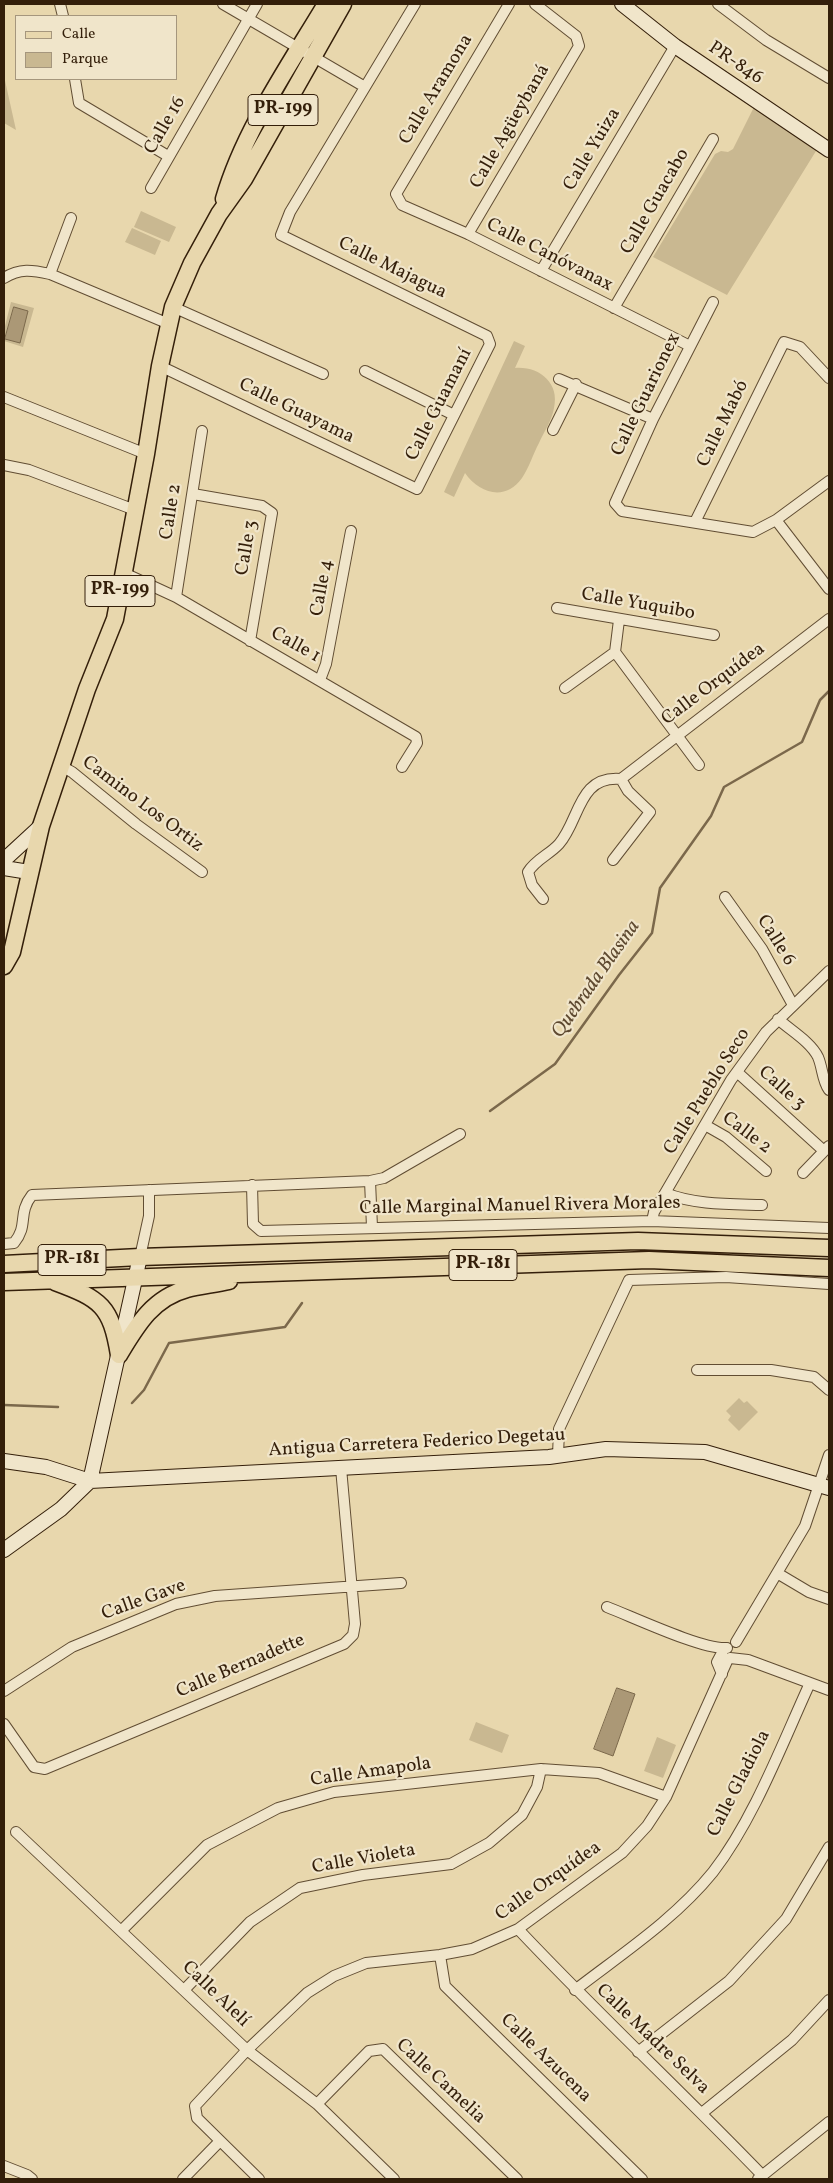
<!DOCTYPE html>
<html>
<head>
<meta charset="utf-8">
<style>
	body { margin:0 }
	#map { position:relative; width:833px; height:2183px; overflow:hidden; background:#e8d7ad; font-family:Vollkorn,serif }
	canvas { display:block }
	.frame { position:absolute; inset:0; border:5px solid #341f0a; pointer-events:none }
	.legend { position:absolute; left:15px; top:15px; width:162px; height:65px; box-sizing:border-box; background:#f0e5ca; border:1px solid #a5967d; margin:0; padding:6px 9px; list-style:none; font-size:15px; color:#341f0a }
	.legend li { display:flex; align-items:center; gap:10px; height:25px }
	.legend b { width:25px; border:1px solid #a5967d }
</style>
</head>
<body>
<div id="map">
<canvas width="833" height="2183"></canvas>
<div class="frame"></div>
<ul class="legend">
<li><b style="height:6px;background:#e8d7ad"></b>Calle</li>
<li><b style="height:14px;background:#c9b891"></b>Parque</li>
</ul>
</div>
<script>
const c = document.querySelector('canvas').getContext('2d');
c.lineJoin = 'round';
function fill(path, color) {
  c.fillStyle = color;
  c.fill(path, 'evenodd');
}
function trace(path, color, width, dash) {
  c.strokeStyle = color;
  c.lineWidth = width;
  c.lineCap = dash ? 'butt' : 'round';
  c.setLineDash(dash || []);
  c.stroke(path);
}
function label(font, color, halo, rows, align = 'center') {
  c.font = font + ' Vollkorn,serif';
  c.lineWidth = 4.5;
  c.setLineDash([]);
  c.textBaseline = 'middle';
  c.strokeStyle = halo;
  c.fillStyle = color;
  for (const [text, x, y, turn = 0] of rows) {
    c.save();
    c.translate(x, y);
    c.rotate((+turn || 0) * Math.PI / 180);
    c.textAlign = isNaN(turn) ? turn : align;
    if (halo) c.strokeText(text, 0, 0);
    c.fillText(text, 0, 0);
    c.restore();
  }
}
fill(new Path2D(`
	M4,76L16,130L4,123Z
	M754,107L814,146L816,151L727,295L653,257L715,154L721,151L728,152L733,149Z
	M141,211L176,227L169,242L134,227Z
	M132,228L161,241L155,255L125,242Z
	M11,302L34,308L23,347L4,341V330Z
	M514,341L525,346L515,368C538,366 560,382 554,408C552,420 544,432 539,443C533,454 529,468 522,478C505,502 479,493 465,473L454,497L444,492Z
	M739,1398L744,1403L747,1401L758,1412L739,1431L728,1420L731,1416L726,1411Z
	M476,1722L509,1735L502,1753L469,1740Z
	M657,1737L676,1745L663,1778L644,1771Z`), '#c9b891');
const water = new Path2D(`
	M14,307L28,311L20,343L5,339Z
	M617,1688L635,1694L613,1756L594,1749Z`);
fill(water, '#ab9876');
trace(water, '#7b684b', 1);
trace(new Path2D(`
	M490,1111L555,1064L619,975L652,933L660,888L711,816L724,787L802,742L820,700L829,691
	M132,1403L144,1390L169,1343L285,1327L302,1303
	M4,1405L58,1407`), '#7b684b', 2.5);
const street = new Path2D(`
	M60,4L63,16
	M223,4L365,87
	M509,4L396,194L402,205L468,234L690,346
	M718,4L766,40L829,78
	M75,79L79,103L168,156
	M151,188L257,4
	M71,218L50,274L169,324
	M468,234L579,46L576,36L535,4
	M541,271L675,46
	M4,278C20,268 32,270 50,274
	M713,302L653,419L615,503L622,511L753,532L776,520L829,481
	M173,307L323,374
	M614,308L713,139
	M160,366L417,489L490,344L487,336L281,235L290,212L415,4
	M365,371L454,415
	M559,379L653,419
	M4,397L146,454
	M553,430L576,384
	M4,465L29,470L135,510
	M193,494L262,506L272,513L250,641
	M776,520L829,589
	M695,522L784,342L800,347L829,378
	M124,573L176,597L416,737L417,743L402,767
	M176,597L202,431
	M557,608L714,635
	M619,620L615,652L699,765
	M320,680L326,664L351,531
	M565,688L615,652
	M61,766L72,772L136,824L202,872
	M621,779L829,619
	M613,860L650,812L628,791L621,779
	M725,897L762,949L793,1005
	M543,899L532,885L528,872C536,859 549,855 559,844C580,820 578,775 621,779
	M778,1019C790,1030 811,1042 818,1057C823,1069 822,1080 829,1090
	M737,1072L824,1151
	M705,1125L726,1137L766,1171
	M803,1173L829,1146
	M370,1181L372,1227
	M252,1185L253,1224L261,1231L652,1221L829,1228
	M665,1193C695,1205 730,1204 762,1205
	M652,1221L654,1212L731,1080L766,1032L829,971
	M4,1244L14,1243C29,1225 17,1214 32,1195L370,1181L384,1178L460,1134
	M140,1257L149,1216V1190
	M697,1370H771L814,1377L829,1390
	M558,1456L559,1429L629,1280L726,1277L829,1284
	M777,1573L809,1592L829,1599
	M607,1607C633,1617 703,1650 727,1648
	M736,1642L805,1526L829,1455
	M730,1658L748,1660L829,1690
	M722,1674L717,1662L724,1649
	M4,1691L72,1647L176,1604L215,1596L401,1583
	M4,1724L34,1767L45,1769L344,1644L353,1635L355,1624L341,1468
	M16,1832L247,2050L317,2104L394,2179
	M518,1929C597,2013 682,2092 762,2175
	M122,1930L207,1845L278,1808L334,1792L541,1769L599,1773L666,1797
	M440,1955L445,1986L642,2179
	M185,1989L250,1922L300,1888L363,1875L451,1864L489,1843L522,1815L537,1787L541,1769
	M575,1990C623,1953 675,1919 713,1872C754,1819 782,1744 810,1683
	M638,2052L729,1981L786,1919L829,1847
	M317,2104L369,2051L383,2049L517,2179
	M702,2113L792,2040L829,2000
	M4,2166L27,2175L32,2179
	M183,2179L220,2141
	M259,2179L197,2118L195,2106L247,2050L307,1993L334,1976L366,1963L440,1955L472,1949L518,1929L622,1853L647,1826L666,1797L728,1659
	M758,2179L829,2122`);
const secondary = new Path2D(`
	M622,4L675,46L829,150
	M4,860L41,826
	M4,868L29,872
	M4,1461L46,1467L90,1481L549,1457L606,1449L705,1452L829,1488
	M4,1550L61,1509L90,1481L140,1257`);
const primary = new Path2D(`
	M224,199C244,130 289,66 326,4
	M4,966L12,952L41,826L87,689L115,619L146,454L160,366L173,307L192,263L219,214L244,179L343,4
	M4,1264L140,1257L638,1241L829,1248
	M4,1282L649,1260L829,1268
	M55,1282C101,1299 111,1306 119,1355
	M119,1355C136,1327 152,1298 187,1289C200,1286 215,1284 229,1281`);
trace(street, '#614d33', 12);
trace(secondary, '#341f0a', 16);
trace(primary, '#341f0a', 19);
trace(street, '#f0e5ca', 10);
trace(secondary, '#f0e5ca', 14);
trace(primary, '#e8d7ad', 16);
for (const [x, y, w] of [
	[283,110,70],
	[120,591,70],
	[72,1260,68],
	[483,1265,68]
]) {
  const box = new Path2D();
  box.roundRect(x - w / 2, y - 15.5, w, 31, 4);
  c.fillStyle = '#f0e5ca';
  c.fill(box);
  trace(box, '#341f0a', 1);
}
label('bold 18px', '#341f0a', null, [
	["PR-199",283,110],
	["PR-199",120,591],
	["PR-181",72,1260],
	["PR-181",483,1265]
]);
label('19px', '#341f0a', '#f0e5ca', [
	["PR-846",735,64,34],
	["Calle Aramona",437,90,-59],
	["Calle 16",166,126,-60],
	["Calle Agüeybaná",511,127,-60],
	["Calle Yuiza",593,150,-59],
	["Calle Guacabo",656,202,-60],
	["Calle Canóvanax",549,256,27],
	["Calle Majagua",392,269,26],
	["Calle Guarionex",647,395,-64],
	["Calle Guamaní",440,405,-63],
	["Calle Guayama",296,412,26],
	["Calle Mabó",724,424,-64],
	["Calle 2",172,512,-81],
	["Calle 3",248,548,-80],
	["Calle 4",323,588,-80],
	["Calle Yuquibo",638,605,10],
	["Calle 1",295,646,29],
	["Calle Orquídea",714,685,-37],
	["Camino Los Ortiz",142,805,37],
	["Calle 6",775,941,58],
	["Calle 3",781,1089,42],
	["Calle Pueblo Seco",708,1092,-58],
	["Calle 2",746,1134,37],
	["Calle Marginal Manuel Rivera Morales",520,1207,-1],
	["Antigua Carretera Federico Degetau",417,1444,-3],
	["Calle Gave",144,1601,-20],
	["Calle Bernadette",241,1667,-23],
	["Calle Amapola",371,1773,-8],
	["Calle Gladiola",740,1784,-63],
	["Calle Violeta",364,1860,-10],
	["Calle Orquídea",549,1882,-35],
	["Calle Alelí",215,1995,44],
	["Calle Madre Selva",652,2040,44],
	["Calle Azucena",545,2059,44],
	["Calle Camelia",440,2082,43]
]);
label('italic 20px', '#5e4930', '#f0e5ca', [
	["Quebrada Blasina",597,980,-55]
]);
</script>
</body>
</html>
